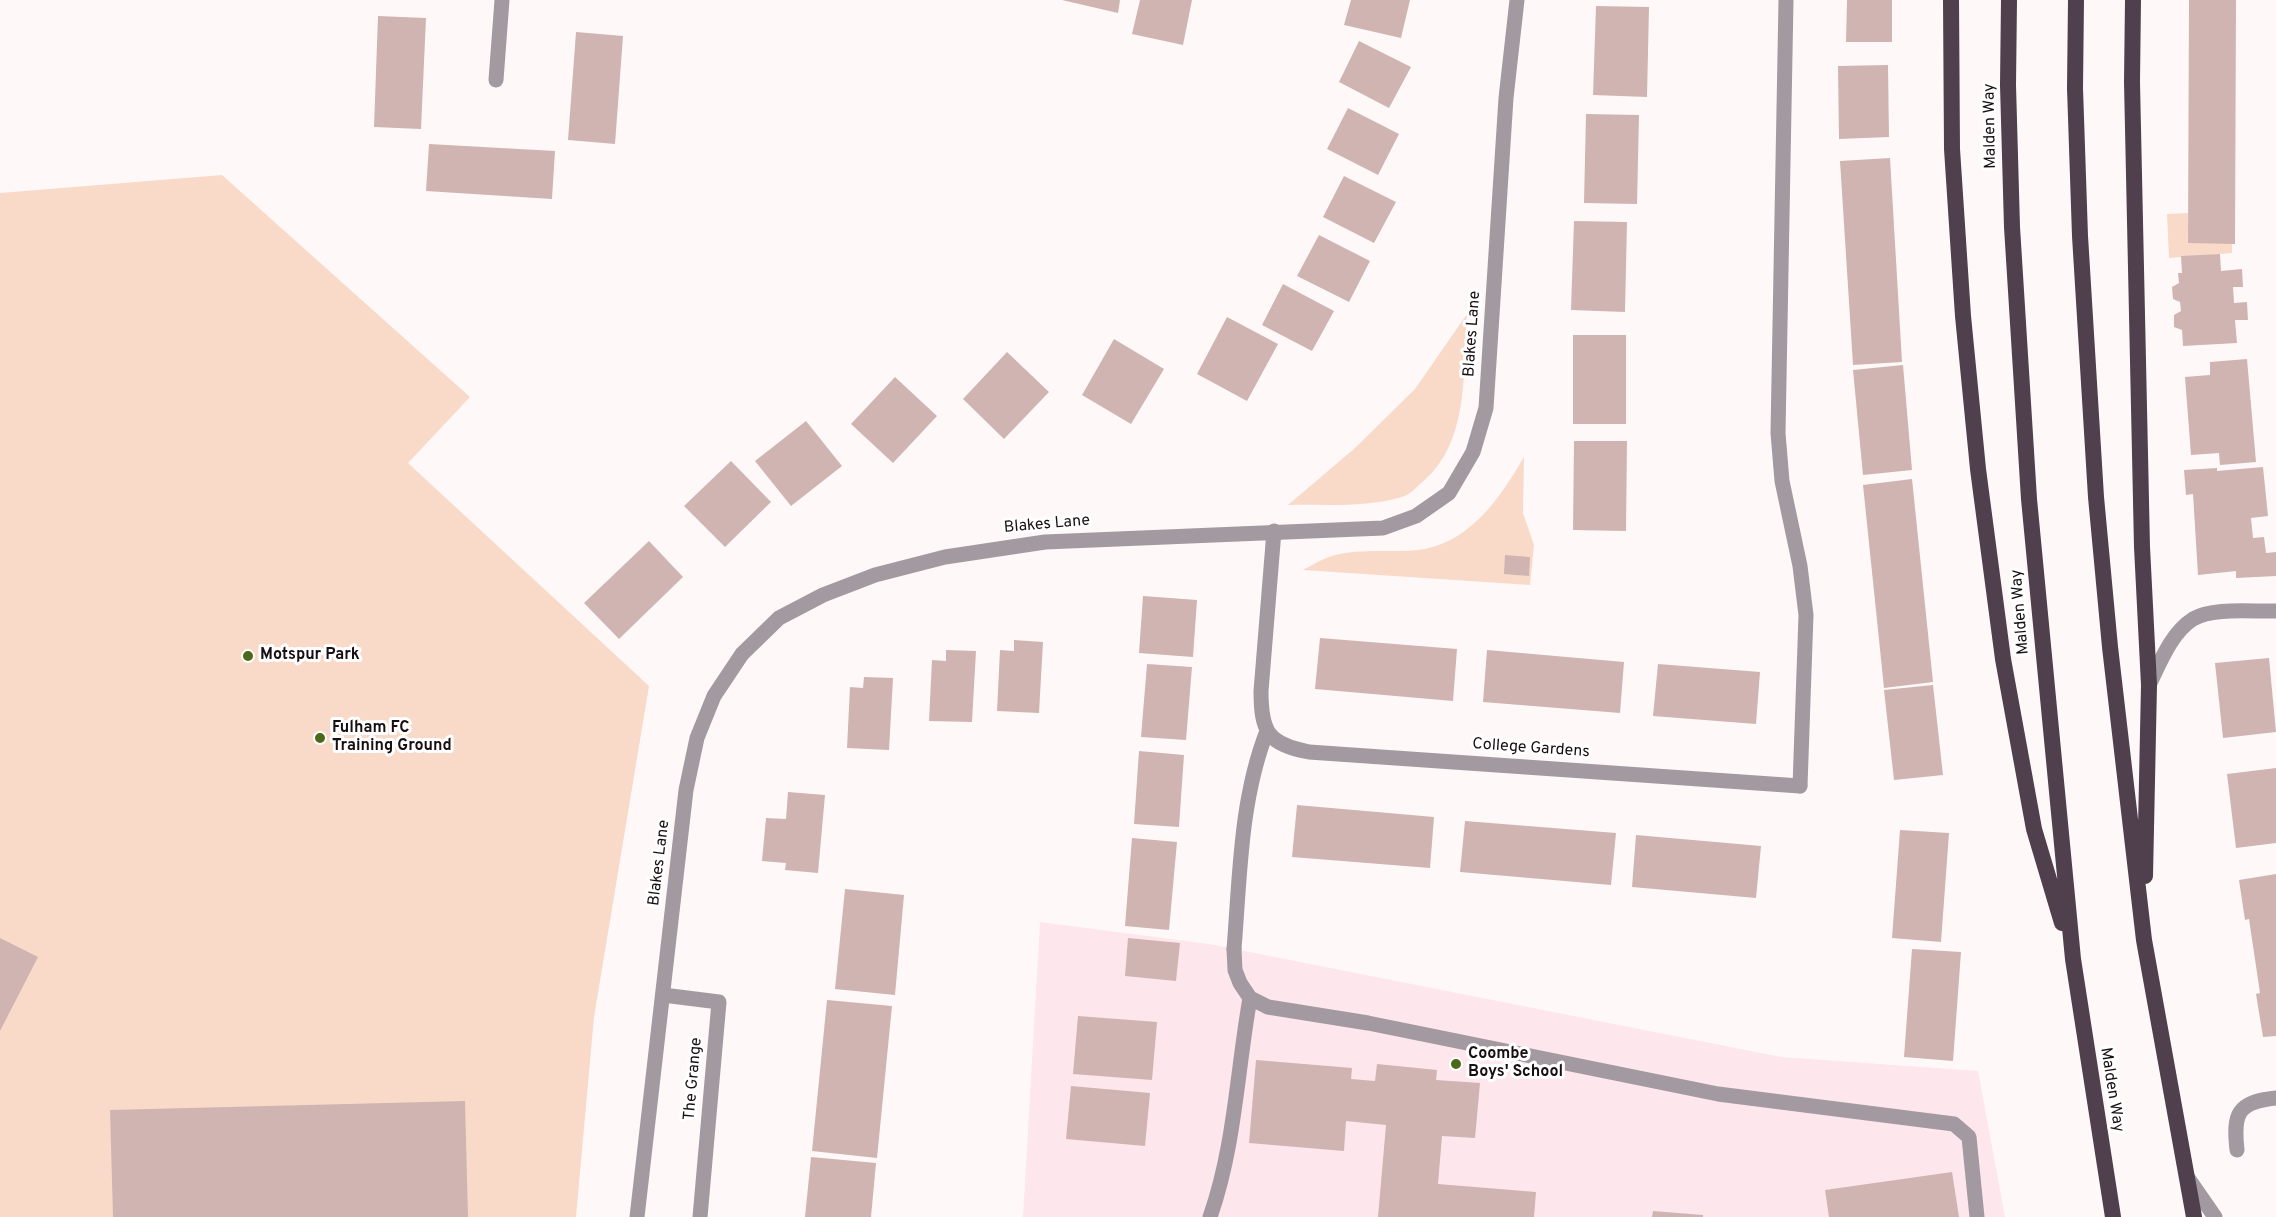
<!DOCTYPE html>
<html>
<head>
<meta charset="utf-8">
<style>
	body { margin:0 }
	canvas { display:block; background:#fef8f9 }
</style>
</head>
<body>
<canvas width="2276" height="1217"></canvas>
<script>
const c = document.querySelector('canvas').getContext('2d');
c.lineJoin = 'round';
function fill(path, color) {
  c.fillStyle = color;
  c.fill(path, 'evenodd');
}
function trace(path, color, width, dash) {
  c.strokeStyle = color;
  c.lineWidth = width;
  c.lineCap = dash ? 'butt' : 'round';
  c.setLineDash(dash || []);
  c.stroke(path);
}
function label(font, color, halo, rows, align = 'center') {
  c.font = font + ' Overpass,sans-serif';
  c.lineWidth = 6;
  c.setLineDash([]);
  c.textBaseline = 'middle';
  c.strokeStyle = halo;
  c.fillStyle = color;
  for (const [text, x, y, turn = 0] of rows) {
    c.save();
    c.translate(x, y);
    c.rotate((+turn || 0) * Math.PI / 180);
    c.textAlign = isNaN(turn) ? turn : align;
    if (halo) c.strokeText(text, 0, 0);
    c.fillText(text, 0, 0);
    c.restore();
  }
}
fill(new Path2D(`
	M1040,922L1209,944L1781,1057L1978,1071L2005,1217H1023Z`), '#fde6ec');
fill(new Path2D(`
	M222,175L470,397L408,463L649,686L594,1017L576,1217H0V193Z
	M2188,213V243H2232V253L2169,258L2167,214Z
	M1467,314C1463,371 1470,445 1420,484C1415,489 1409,495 1402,497C1366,508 1325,504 1288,505L1355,448L1415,389Z
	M1524,457L1523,513L1534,545L1530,585L1303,570C1312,565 1322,559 1332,556C1362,547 1395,554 1425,549C1473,539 1501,496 1524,457Z`), '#f9dac9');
fill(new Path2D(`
	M1062,0H1120L1118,13Z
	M1140,0H1192L1183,45L1132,34Z
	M1351,0H1410L1401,38L1344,25Z
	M1847,0H1892V42H1846Z
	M2189,0H2236L2235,244L2188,243Z
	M1596,6L1649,7L1647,97L1593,95Z
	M378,16L426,18L421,129L374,127Z
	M576,32L623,36L615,144L568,140Z
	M1359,41L1411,67L1389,108L1339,82Z
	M1888,65L1889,137L1839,139L1838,66Z
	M1348,108L1399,134L1378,175L1327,149Z
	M1586,114L1639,115L1637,204L1584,203Z
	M429,144L555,151L552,199L426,191Z
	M1890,158L1902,362L1853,365L1840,161Z
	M1344,176L1396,202L1374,243L1323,217Z
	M1574,221L1627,222L1625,312L1571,310Z
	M1319,235L1370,261L1349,302L1297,276Z
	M2220,254L2221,271L2242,269L2243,287H2233L2234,303L2247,302L2248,320H2235L2237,343L2183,346L2182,330L2174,327V315L2181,311L2180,302L2173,299L2172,287L2179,283L2178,273H2182L2181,256Z
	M1283,284L1334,311L1312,351L1262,325Z
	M1227,317L1278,344L1247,401L1197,374Z
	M1573,335H1626V424H1573Z
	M1114,339L1164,369L1131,424L1082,395Z
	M1007,352L1049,392L1004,439L963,399Z
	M2247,359L2256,462L2220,465L2219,453L2191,455L2185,377L2210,375V362Z
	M1903,365L1912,470L1863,475L1853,370Z
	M895,377L937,416L893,463L851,424Z
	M806,421L842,466L791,506L755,461Z
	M1574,441H1627L1626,531L1573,530Z
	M731,461L771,502L725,547L684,506Z
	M2263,467L2268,516L2251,518L2253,538L2264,537L2266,553L2276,552V576L2236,578V571L2198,575L2193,494L2186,495L2184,470L2217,468V471Z
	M1912,479L1933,682L1884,688L1863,485Z
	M649,541L683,577L619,639L584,603Z
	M1505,555L1530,557L1529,576L1504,574Z
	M1143,596L1197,600L1193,657L1139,653Z
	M1320,638L1457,649L1453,701L1315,689Z
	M1014,640L1043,642L1039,713L997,711L1000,650L1014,651Z
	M946,650L976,651L972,722L929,721L932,660L946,661Z
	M1487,650L1624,662L1620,713L1483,702Z
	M2269,658L2276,732L2223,738L2215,663Z
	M1147,664L1192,667L1186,740L1141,737Z
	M1658,664L1760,672L1756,724L1653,716Z
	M864,677L893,678L889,750L847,748L850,687L863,688Z
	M1933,685L1943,775L1894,780L1884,690Z
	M1139,751L1184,755L1179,827L1134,824Z
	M2276,768V843L2236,848L2227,774Z
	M788,792L825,795L818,873L785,870L786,863L762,861L766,818L786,819Z
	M1297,805L1434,817L1430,868L1292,857Z
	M1465,821L1616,833L1611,885L1460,872Z
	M1900,830L1949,833L1941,942L1892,938Z
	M1636,835L1761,846L1756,898L1632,887Z
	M1132,838L1177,842L1169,930L1125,926Z
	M2276,874V1036L2263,1037L2256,994L2260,993L2249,919L2245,920L2239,880Z
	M845,889L904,895L895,995L835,989Z
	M0,938L38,957L0,1031Z
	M1128,938L1180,943L1176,981L1125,976Z
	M1912,949L1961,952L1953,1061L1904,1057Z
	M827,1000L892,1006L877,1158L812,1151Z
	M1078,1016L1157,1022L1152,1080L1073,1074Z
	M1256,1060L1352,1068L1351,1079L1375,1081L1377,1064L1437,1070L1436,1080L1480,1083L1475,1138L1442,1136L1438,1184L1536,1192L1534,1217H1378L1386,1125L1346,1121L1344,1151L1249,1143Z
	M1071,1086L1150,1093L1145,1146L1066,1139Z
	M465,1101L468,1217H113L110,1110Z
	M811,1157L876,1163L871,1217H805Z
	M1952,1172L1959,1217H1829L1825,1190Z
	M1653,1211L1703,1215V1217H1652Z`), '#d0b4b1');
trace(new Path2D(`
	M1786,0L1778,433L1782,481L1800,566L1806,615L1800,786
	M1234,949L1235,970L1240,983L1250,998L1268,1007L1368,1023L1718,1094L1954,1124L1969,1137L1977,1217
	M663,995L719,1002L700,1217
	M2237,1150C2233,1114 2237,1102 2276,1098
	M1210,1217C1235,1146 1237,1071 1250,998`), '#a399a0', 15);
trace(new Path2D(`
	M496,80L502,0
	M1274,531L1261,691C1261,732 1268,744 1309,752L1800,786
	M2149,685C2160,663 2171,633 2193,619C2213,607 2253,612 2276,611
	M1234,949C1240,876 1240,800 1267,731
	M2188,1178L2215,1217
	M637,1217L686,790L697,738L714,696L742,654L779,618L823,595L875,575L945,557L1045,542L1383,528L1416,516L1449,493L1473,452L1486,408L1506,98L1517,0`), '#a399a0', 15);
trace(new Path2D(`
	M1951,0L1952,149L1963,316L1978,469L2003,659L2034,829L2062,923
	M2009,0L2008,85L2012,227L2029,499L2073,959L2113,1217
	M2076,0L2075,88L2080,236L2096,497L2110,647L2144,940L2194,1217
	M2133,0L2132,82L2142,547L2149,685L2145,876`), '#503f4c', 16);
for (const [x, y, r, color] of [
	[248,656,6,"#4c681b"],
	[320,738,6,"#4c681b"],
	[1456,1064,6,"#4c681b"]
]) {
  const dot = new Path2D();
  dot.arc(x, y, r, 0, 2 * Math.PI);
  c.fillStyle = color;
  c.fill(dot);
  trace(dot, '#fff', 2);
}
label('16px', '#180f12', '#fff', [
	["Malden Way",1991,126,-91],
	["Blakes Lane",1473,334,-86],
	["Blakes Lane",1047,525,-5],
	["Malden Way",2021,612,-95],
	["College Gardens",1531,749,4],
	["Blakes Lane",660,863,-83],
	["The Grange",694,1079,-85],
	["Malden Way",2111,1090,81]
]);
label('bold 16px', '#180f12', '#fff', [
	["Motspur Park",260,656],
	["Fulham FC",332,729],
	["Training Ground",332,747],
	["Coombe",1468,1055],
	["Boys' School",1468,1073]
], 'left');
</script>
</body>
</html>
